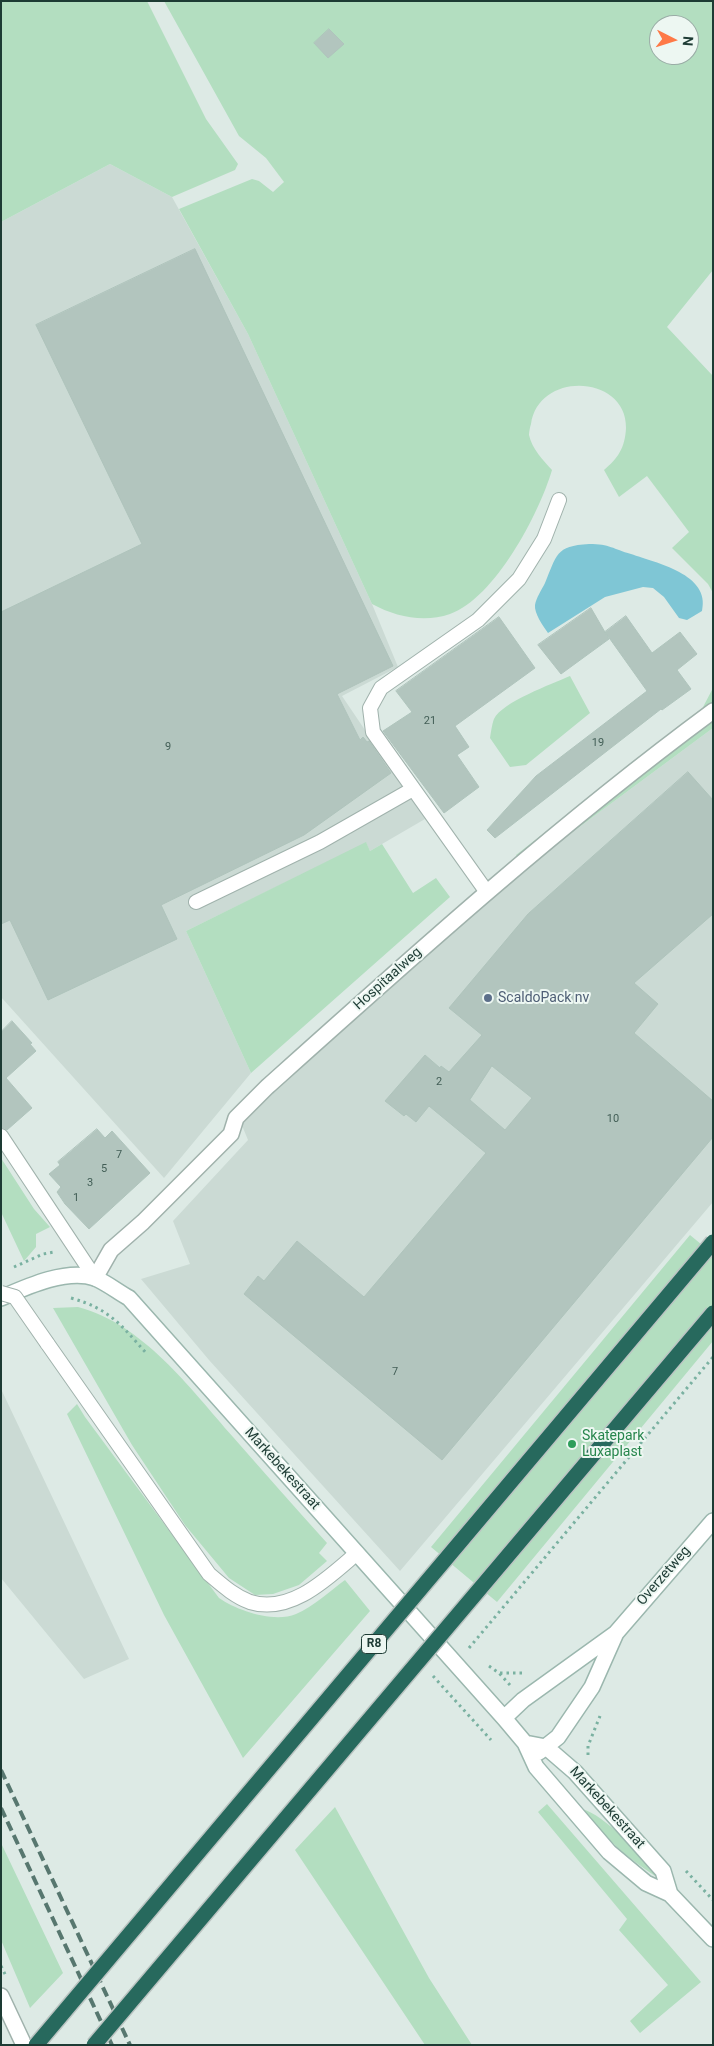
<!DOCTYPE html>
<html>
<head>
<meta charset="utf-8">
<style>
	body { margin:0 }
	#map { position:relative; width:714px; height:2046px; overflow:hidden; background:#ddeae5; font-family:Roboto,sans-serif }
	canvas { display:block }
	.frame { position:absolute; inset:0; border:2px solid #1d3b34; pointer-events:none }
	.north { position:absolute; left:649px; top:15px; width:50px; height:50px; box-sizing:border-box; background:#edf7f2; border:1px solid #9aaca6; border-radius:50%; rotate:95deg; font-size:14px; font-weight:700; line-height:20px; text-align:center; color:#1d3b34 }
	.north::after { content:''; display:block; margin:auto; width:18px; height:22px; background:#fe7947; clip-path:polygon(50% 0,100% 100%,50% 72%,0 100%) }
</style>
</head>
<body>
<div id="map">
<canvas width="714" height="2046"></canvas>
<div class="frame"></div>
<div class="north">N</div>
</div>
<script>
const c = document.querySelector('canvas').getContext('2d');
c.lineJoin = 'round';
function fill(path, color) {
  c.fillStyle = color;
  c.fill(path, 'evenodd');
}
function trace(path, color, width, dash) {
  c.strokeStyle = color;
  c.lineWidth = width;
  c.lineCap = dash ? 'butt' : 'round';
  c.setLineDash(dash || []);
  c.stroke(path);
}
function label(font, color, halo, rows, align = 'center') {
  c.font = font + ' Roboto,sans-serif';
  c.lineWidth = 4;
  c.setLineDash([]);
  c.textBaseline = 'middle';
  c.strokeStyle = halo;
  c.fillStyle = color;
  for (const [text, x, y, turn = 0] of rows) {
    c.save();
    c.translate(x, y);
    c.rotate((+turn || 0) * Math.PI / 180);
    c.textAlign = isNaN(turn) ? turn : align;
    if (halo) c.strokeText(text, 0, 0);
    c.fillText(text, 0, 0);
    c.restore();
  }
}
fill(new Path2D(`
	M110,164L172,197L248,334L372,604L398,667L342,696L425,819L370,851L366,843L186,931L251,1073L164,1178L1,997V222Z
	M713,728V1202L400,1571L209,1360L141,1279L190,1264L173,1221L248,1140L241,1123L398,976L524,868Z
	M1,1389L129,1659L84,1679L1,1578Z`), '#cbdad4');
fill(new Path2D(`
	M1,1H147L206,119L238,164L235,170L172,197L110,164L1,222Z
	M164,1H713V270L667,327L713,376V593L708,584L672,548L689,532L647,476L619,497L604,470C618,458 625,448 626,428C627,375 539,370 531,424C530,427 529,432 529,435C532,449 543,460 552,470C539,514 495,598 450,614C424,623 396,617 372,604L248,334L179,209L252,179L259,181L273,192L284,182L266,158L239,136ZM659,25H689V55H659Z
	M570,676L590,713L526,765L510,767L490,738C491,732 492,724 494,719C502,702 552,684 570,676Z
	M713,688V728L524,868L516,855L702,709Z
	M366,842L370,851L382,844L413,893L436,878L450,897L251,1073L186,931Z
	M1,1158L34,1209L50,1227L36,1234V1247L24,1261L1,1212Z
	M690,1235L713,1254V1341L497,1602L431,1547Z
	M78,1307C143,1324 190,1388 233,1437C264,1472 295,1508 327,1543L319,1553L327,1561L299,1585L273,1594L255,1595L229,1578L185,1525L132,1445L53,1308Z
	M77,1404L85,1417L219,1598C238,1611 274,1623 296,1614C313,1607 330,1591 345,1580L370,1611L243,1758L164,1615L67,1414Z
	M547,1804L701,1982L640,2033L630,2021L668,1985L619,1930L627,1919L538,1812Z
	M335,1807L429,1978L472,2045H425L295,1850Z
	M582,1809C605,1815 641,1855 657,1874L655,1876C624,1855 605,1838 582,1809Z
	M1,1843L63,1973L30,2008L1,1940Z`), '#b3dec0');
fill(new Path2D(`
	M589,544C610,544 613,549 631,554C656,563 711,574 702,611L687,620L679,618L664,597L653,588L643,587L605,597L548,633C543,626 534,613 535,605C536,598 542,589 545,583C557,555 555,546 589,544Z`), '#7fc6d5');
const building = new Path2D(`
	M329,29L344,44L328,58L314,43Z
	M195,249L393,666L337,694L360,740L363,737L367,742L369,741L391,773L304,835L161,905L177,939L48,1000L10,920L1,924V612L142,544L36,325Z
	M591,608L609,639L561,674L538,645Z
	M626,616L652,653L680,632L697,654L677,670L691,689L662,710L661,709L495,838L487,830L536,776L647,691L605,632Z
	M499,617L535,668L455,726L469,747L457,755L479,787L444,813L383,731L412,712L396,691Z
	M688,772L713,800V914L634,983L658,1004L634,1033L713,1101V1137L442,1460L244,1294L258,1276L264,1281L297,1241L364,1297L486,1153L429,1106L416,1122L406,1114L404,1116L385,1101L425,1055L440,1068L441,1066L449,1072L482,1035L449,1008L528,914ZM492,1066L532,1098L505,1130L470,1100Z
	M12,1021L32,1043L30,1044L36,1051L6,1078L32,1108L7,1130L1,1127V1032Z
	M97,1129L105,1138L112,1131L150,1173L89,1229L65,1204L57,1192L61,1187L49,1174L60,1165L58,1162Z`);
fill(building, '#b2c5be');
trace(building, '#afc4bc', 1);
const lane = new Path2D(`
	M486,891L373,732L370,708L381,688L478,620L519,579L544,539L559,500
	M196,902L320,842L413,789
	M1,1136L95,1278
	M47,1343L209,1574C222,1585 234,1596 250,1602C291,1615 329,1577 357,1553`);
const street = new Path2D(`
	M95,1278L111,1250L143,1222L231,1134L236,1118L267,1087C412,957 556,827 713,711
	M1,1996L24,2045`);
const secondary = new Path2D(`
	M1,1298C26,1287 67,1268 95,1278C107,1283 118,1292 129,1298L504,1718L525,1743L536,1767L609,1852L646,1883L670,1894L713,1939
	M504,1718L523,1700L616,1633L713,1521
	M525,1743L546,1747L575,1772L663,1871L670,1894
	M539,1752L558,1737L592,1687L616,1633`);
trace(lane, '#a0b2ac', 16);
trace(street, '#a0b2ac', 18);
trace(secondary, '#9bb7ae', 18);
trace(new Path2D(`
	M14,1267L43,1254L54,1252
	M71,1298C110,1309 121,1325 147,1354
	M469,1648L713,1357
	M489,1666L499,1673L510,1685
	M500,1673H523
	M433,1676L491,1740
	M588,1755V1746L600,1716
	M686,1871L713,1900
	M1,1966L6,1976`), '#7ab1a1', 3, [2.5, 4]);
trace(lane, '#fff', 14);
trace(street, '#fff', 15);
trace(secondary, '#fff', 15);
trace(new Path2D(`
	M1,1770L130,2045
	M1,1808L112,2045`), '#57776f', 4, [10, 5]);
const laneBridge = new Path2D(`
	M1,1293L15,1297L47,1343`);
const highwayBridge = new Path2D(`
	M36,2045L713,1242
	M94,2045L713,1313`);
trace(laneBridge, '#a0b2ac', 16, []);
trace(highwayBridge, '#bbc4c2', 18, []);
trace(laneBridge, '#fff', 14);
trace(highwayBridge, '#27695d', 15);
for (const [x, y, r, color] of [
	[488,998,5,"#5c6f8a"],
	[572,1444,5,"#2e9e5b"]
]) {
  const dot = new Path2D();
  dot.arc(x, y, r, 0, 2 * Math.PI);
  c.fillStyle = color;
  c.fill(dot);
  trace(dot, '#edf7f2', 2);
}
label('11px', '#425e56', null, [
	["21",430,721],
	["19",598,743],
	["9",168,747],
	["2",439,1082],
	["10",613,1119],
	["7",119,1155],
	["5",104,1169],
	["3",90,1183],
	["1",76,1198],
	["7",395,1372]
]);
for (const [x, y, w] of [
	[374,1644,25]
]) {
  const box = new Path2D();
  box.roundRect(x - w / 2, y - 9.5, w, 19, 4);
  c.fillStyle = '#edf7f2';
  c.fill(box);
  trace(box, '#1d3b34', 1);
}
label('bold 12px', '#1d3b34', null, [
	["R8",374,1644]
]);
label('14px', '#1d3b34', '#edf7f2', [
	["Hospitaalweg",388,979,-42],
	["Markebekestraat",282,1469,48],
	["Overzetweg",664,1576,-49],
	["Markebekestraat",607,1808,48]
]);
label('14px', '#4e5e75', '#edf7f2', [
	["ScaldoPack nv",498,998]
], 'left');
label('14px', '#27864d', '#edf7f2', [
	["Skatepark",582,1436],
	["Luxaplast",582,1452]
], 'left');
</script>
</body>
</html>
